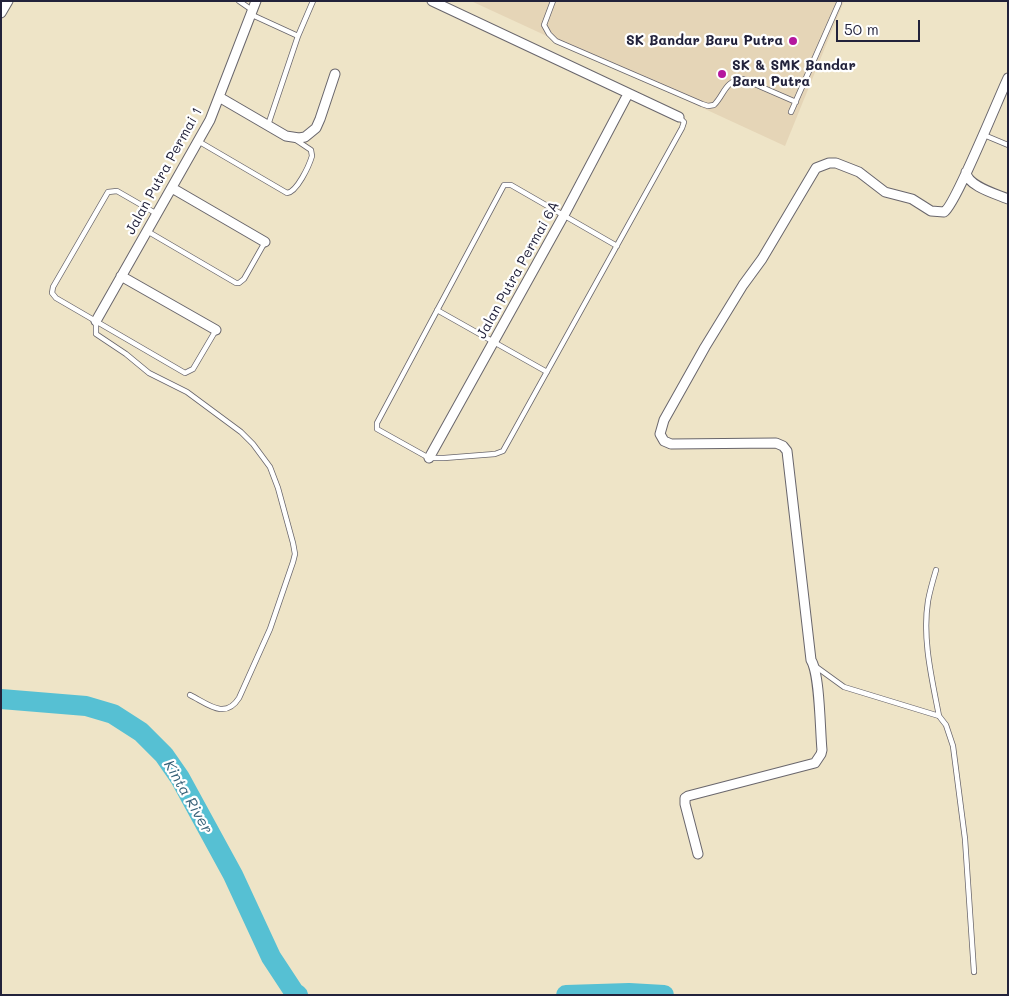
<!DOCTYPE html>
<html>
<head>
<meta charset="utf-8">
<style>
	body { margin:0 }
	#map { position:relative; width:1009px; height:996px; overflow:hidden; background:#eee4c7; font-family:Mali,sans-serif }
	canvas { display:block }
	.frame { position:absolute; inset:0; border:2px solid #22223b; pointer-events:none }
	.scale { position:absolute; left:836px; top:20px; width:84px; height:22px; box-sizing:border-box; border:2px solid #22223b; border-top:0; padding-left:6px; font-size:15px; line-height:18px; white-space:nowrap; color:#22223b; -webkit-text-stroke:4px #fff; paint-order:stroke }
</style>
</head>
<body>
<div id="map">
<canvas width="1009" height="996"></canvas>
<div class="frame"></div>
<div class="scale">50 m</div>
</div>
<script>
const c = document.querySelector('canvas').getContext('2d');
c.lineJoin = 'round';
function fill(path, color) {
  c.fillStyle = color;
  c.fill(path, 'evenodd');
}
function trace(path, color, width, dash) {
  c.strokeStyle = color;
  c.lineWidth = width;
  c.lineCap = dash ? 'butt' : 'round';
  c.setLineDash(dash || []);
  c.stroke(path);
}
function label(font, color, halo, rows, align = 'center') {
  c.font = font + ' Mali,sans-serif';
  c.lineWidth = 4.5;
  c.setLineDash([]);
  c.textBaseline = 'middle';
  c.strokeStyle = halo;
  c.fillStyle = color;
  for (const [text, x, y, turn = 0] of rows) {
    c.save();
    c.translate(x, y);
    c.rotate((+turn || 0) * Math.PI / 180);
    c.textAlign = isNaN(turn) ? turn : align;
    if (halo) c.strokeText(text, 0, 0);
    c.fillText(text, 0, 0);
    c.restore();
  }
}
fill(new Path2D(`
	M471,1H844L785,146Z`), '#e5d5b7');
trace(new Path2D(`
	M1,699L86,706L113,714L141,732L164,755L180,778L233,875L271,957L294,992L298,995
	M566,995L629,993L664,995`), '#56c0d3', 20);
const service = new Path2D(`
	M239,1L252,10
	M553,1L544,25L549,34L556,41L702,104L708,106L714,105C725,94 724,81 743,79L796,102
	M250,14L298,36
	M791,112L839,3
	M268,125L298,36L313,1
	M984,135L1008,145
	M198,141L287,193C297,192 309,166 312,156L311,150L296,140
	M157,214L117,191L108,192L53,287L52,293L56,298L185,373L193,369L216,330
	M147,231L236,283H239L244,279L265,242
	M617,246L511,185H504L377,423V429L429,458H444L495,454L503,451L682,128L684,122L679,117
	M437,310L547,372
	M96,321V334L126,354L149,373L187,392L241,432L253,444L270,467L278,488L293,543L295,554L293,562L270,629L239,698C225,720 208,704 190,695
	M936,570C933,580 930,590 928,601C922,639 932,679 939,716
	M815,666L844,687L939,716L946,725L953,746L965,839L974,972`);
const minor = new Path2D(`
	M432,1L679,117
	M1,13L8,1
	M219,97L286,136L299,138L305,137L316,128L320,119L335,74
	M966,172C967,186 996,194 1008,199
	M172,188L265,242
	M121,276L216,330
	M96,321L210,120L256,1
	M429,458L564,215L628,94
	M698,854L685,804V798L688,796L815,763L821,754L822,750C820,730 820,674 811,660L787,451L783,446L776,443L671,444L664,441L660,434L664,420L705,347L743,285L762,259L816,168L829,163H836L859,172L885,192L912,199L931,211L944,212C955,206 999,97 1008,78`);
trace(service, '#69666c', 6);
trace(minor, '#69666c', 11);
trace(service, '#fff', 4.5);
trace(minor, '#fff', 9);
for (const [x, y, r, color] of [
	[793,41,5,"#b5179e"],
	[722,74,5,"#b5179e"]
]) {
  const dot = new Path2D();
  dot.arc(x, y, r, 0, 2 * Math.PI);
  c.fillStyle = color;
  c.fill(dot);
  trace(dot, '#fff', 2);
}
label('bold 14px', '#22223b', '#fff', [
	["SK Bandar Baru Putra",783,41],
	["SK & SMK Bandar",732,66,"left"],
	["Baru Putra",732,82,"left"]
], 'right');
label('14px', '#22223b', '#fff', [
	["Jalan Putra Permai 1",164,171,-61],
	["Jalan Putra Permai 6A",518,270,-61]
]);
label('italic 15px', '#376178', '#fff', [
	["Kinta River",188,797,60]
]);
</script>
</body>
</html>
